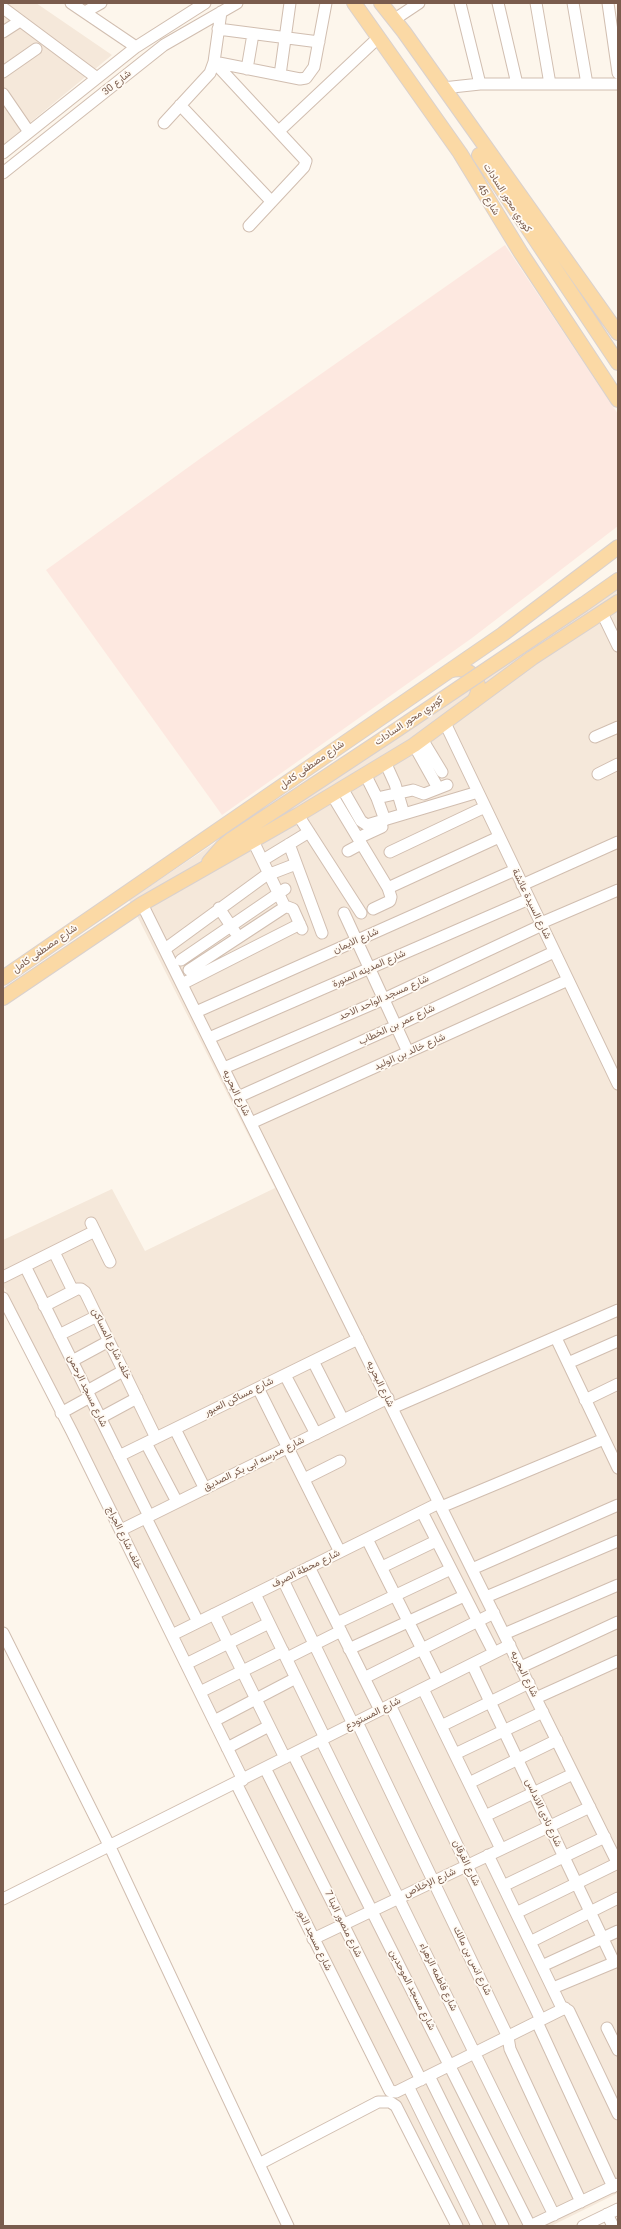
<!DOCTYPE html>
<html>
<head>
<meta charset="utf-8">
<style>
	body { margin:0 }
	#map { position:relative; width:621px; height:2229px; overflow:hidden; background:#fdf6ec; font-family:Roboto,sans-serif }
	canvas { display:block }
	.frame { position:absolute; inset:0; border:4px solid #7a5c4d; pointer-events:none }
</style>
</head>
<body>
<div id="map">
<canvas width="621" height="2229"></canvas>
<div class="frame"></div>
</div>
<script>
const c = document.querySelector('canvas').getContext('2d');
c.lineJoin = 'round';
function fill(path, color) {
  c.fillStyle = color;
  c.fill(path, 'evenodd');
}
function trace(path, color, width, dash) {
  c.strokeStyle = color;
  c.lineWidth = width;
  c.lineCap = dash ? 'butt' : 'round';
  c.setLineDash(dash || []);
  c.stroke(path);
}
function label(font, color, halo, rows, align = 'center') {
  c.font = font + ' Roboto,Vazirmatn,sans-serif';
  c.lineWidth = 3.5;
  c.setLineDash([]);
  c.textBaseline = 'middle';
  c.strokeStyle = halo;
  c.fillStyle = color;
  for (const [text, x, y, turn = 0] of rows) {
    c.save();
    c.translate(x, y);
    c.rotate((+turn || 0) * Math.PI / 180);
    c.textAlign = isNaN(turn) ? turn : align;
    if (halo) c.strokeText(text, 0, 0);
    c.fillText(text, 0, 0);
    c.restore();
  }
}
fill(new Path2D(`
	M3,3H36L112,55L3,145Z
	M618,575V2193L551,2226H462L236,1779L246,1773L3,1285V1240L112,1189L145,1251L275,1188L129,900Z`), '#f5e8da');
fill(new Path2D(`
	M505,245L618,414V526L472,638L222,815L46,570L201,458Z`), '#fde8e0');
const minor = new Path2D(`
	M71,3L136,47
	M460,3L480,84
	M498,3L517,84
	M536,3L550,84
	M573,3L587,84
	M608,3L618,73
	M3,8L97,78
	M85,12L101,3
	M395,19L419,3
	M218,29L319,42
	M3,32L20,21
	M214,62L306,161L304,167L249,226
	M214,62L300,79L306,78L314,67L326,3
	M247,69L253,34
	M3,72L36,49
	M280,75L290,3
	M443,88L480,84H618
	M3,94L29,132
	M180,105L271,201
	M164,123L210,73L214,62L221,12
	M279,131L379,37
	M3,153L136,47L205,3
	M3,173L164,45L237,3
	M602,613L618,646
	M445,723L618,1084
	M595,737L618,727
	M422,739L442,772
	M414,745L438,788
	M385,762L395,784L404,814
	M365,774L377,798L385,820
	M598,774L618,764
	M342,788L361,821L367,825L478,792
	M332,795L388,888L499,837
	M377,798L413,790L424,794L447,785
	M298,815L361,913
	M358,838L382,827
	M289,844L322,933
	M348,851L361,844
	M390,852L485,807
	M263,860L309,832
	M270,874L296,864
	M522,885L618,842
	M142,904L618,1864
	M285,906L293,909L302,929
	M219,908L235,932
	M373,909L390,901L391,897L388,888
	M344,913L408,1052
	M541,923L618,890
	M165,949L269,873
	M181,960L285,889
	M189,970L285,907L253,841
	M182,984L300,924
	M196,1012L515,870
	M209,1038L529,899
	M224,1068L384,999L542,925
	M238,1097L396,1026L554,952
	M251,1123L568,980
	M91,1223L110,1262
	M54,1252L73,1291
	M25,1266L149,1516
	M3,1277L95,1231
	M3,1298L72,1432L243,1780
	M44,1306L77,1289H81L85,1292L156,1438
	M59,1335L97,1316
	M556,1338L618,1468
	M72,1361L109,1341
	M313,1361L343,1420
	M568,1363L618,1341
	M285,1375L316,1434
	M258,1388L340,1552
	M87,1391L123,1371
	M585,1400L618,1384
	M392,1408L618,1310
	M61,1413L90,1397
	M100,1418L137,1398
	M175,1429L205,1489
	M146,1443L177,1502
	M119,1456L358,1339
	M304,1479L340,1461
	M441,1507L604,1439
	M422,1512L494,1653
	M146,1518L198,1622
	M121,1530L388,1398
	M367,1539L438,1681
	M309,1567L380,1710
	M382,1567L436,1541
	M472,1569L618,1505
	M283,1580L353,1724
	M255,1594L325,1738
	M486,1597L618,1541
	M214,1614L285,1758
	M337,1623L451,1569
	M3,1633L110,1847L288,2226
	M504,1634L618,1585
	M172,1635L439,1503
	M349,1649L464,1596
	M287,1658L341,1631
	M186,1664L269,1623
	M472,1664L614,1962
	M521,1667L618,1622
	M364,1678L494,1613
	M423,1689L501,1849
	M200,1692L283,1651
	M536,1698L618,1661
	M390,1705L541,2020
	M214,1721L296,1678
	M357,1722L508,2037L510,2049L581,2202
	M441,1726L529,1683
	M321,1740L554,2215
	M227,1748L269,1726
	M293,1754L530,2226
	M455,1754L543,1712
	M265,1768L421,2080
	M236,1783L390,2091L396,2092L565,2008
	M469,1783L557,1740
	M485,1816L573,1774
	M488,1855L561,2006L569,2011L618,2114
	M503,1886L605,1837
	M3,1899L510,1645
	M516,1913L618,1863
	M313,1939L590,1807
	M530,1942L618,1898
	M542,1966L618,1931
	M553,1988L618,1961
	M537,2022L613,2187
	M607,2028L618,2050
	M429,2076L503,2226
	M408,2086L477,2226
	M259,2164L378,2102H390L396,2106L457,2226
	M607,2214L613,2226
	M530,2226L618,2184
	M583,2226L618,2209`);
const major = new Path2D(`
	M354,3L460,153L521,253L618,400
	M381,3L404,32L618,333
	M479,155L618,363
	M584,604L618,580
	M449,671C470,664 486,682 474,701
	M209,862L222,847L232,839L392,733
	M3,978L503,634L618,547
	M3,998L142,904L298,815L414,745L532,658L618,602`);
trace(minor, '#d1beb0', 13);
trace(major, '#dad1cd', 16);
trace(minor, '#fff', 11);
trace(major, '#fbd9a5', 14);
const majorBridge = new Path2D(`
	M392,733L584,604`);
trace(majorBridge, '#dad1cd', 16, []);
trace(majorBridge, '#fbd9a5', 14);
label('10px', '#7a5c4d', '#fffaf3', [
	["شارع 30",117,83,-39],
	["كوبري محور السادات",507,198,57],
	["شارع 45",488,200,59],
	["كوبري محور السادات",409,721,-34],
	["شارع مصطفى كامل",312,765,-35],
	["شارع السيدة عائشة",531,904,64],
	["شارع الايمان",356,941,-24],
	["شارع مصطفى كامل",45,949,-35],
	["شارع المدينه المنورة",369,969,-24],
	["شارع مسجد الواحد الاحد",384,998,-24],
	["شارع عمر بن الخطاب",397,1025,-25],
	["شارع خالد بن الوليد",410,1052,-24],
	["شارع البحريه",236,1093,64],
	["خلف شارع المساكن",111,1344,64],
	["شارع البحريه",380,1384,64],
	["شارع مسجد الرحمن",87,1391,64],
	["شارع مساكن العبور",239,1397,-26],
	["شارع مدرسه ابى بكر الصديق",254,1464,-26],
	["خلف شارع الجراج",124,1538,64],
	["شارع محطة الصرف",306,1569,-26],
	["شارع البحريه",524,1674,64],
	["شارع المستودع",373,1714,-27],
	["شارع نادى الاندلس",543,1813,65],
	["شارع الفرقان",466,1863,64],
	["شارع الإخلاص",430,1883,-25],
	["شارع منصور البنا 7",343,1924,64],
	["شارع مسجد النور",314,1940,64],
	["شارع انس بن مالك",472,1961,64],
	["شارع فاطمه الزهراء",438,1977,64],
	["شارع مسجد الموحدين",412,1990,63]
]);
</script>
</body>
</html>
